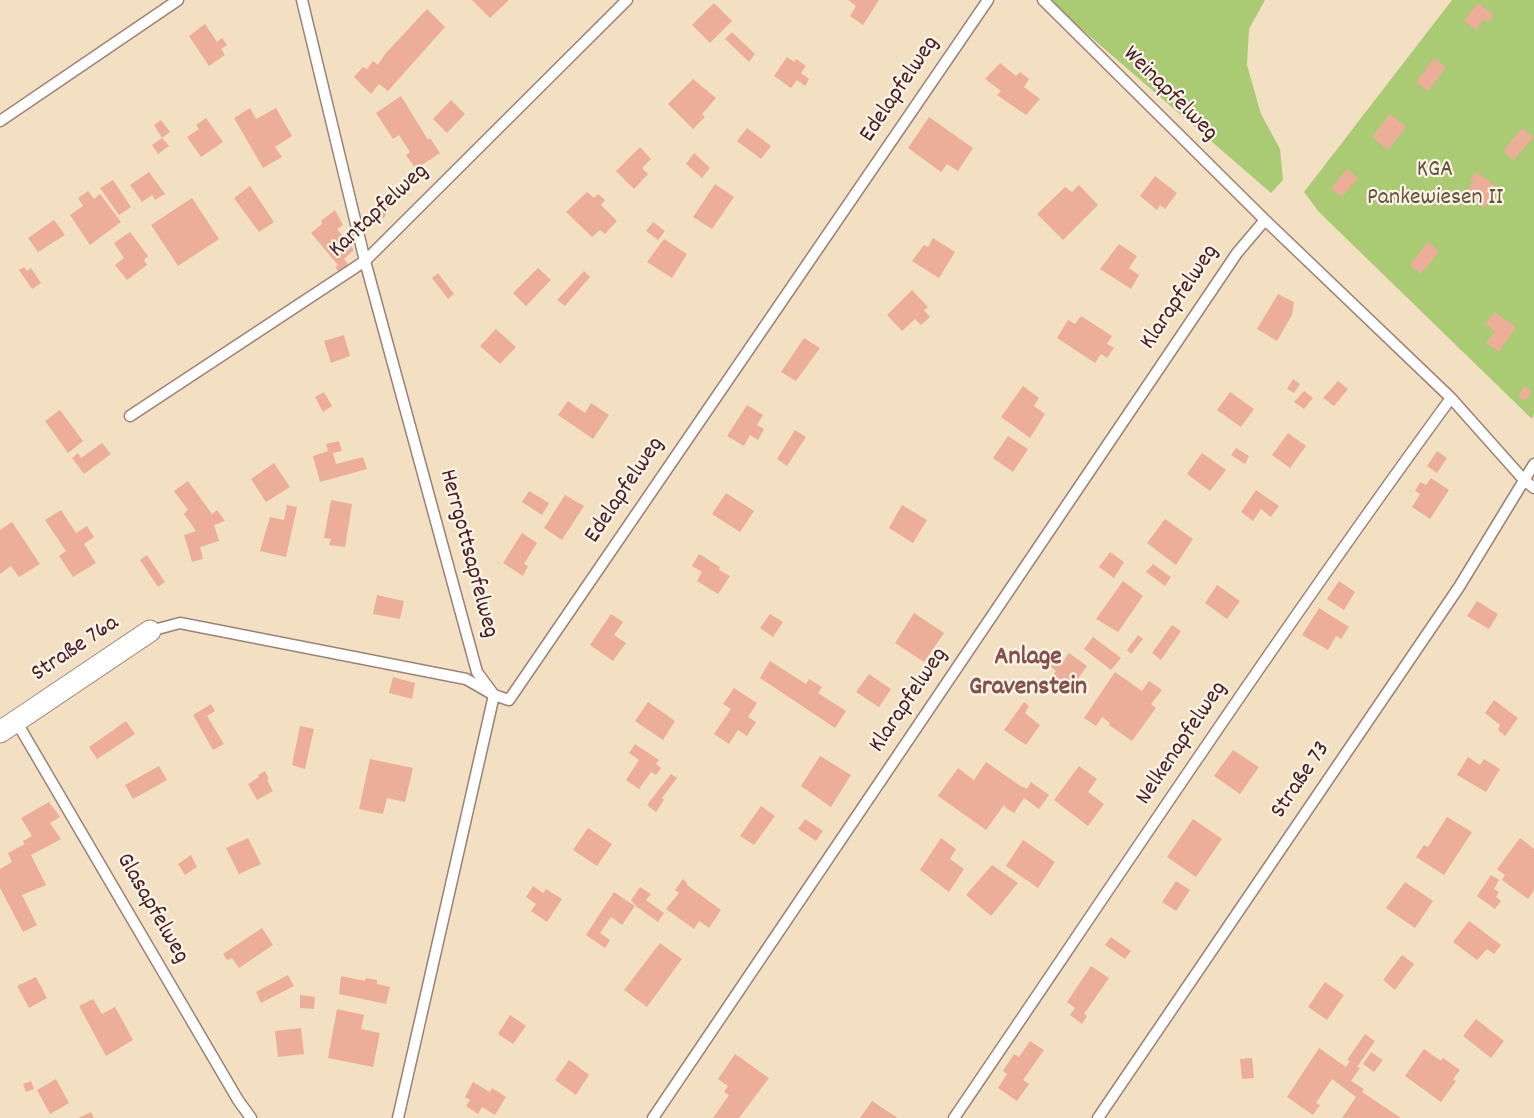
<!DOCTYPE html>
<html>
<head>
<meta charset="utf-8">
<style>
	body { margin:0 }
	canvas { display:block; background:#f3e0c3 }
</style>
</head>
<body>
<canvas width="1534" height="1118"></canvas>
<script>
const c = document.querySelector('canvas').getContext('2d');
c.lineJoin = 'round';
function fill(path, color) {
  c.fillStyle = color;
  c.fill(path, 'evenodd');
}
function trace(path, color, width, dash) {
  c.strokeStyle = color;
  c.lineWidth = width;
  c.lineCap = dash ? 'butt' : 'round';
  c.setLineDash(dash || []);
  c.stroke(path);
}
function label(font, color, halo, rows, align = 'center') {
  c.font = font + ' Dekko,sans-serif';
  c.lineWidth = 4.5;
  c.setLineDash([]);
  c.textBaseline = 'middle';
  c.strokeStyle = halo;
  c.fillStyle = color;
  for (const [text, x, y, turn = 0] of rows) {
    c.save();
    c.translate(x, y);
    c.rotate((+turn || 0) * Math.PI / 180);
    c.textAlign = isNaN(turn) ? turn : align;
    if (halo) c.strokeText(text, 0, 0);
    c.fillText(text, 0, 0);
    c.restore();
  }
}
fill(new Path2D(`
	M1048,0H1265L1249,29L1247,65L1261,114L1280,149L1283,180L1271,193Z
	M1452,0H1534V414L1532,419L1319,212L1304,192Z`), '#aaca73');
fill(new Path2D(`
	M472,0H509L490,18Z
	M848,0H879L863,25L850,16L856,6Z
	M714,3L732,21L710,43L692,25Z
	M1478,3L1494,15L1488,22L1484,19L1476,30L1464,21Z
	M427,9L445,27L388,91L379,84L371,94L354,77L363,67L367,69L373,61L378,65L385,54Z
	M205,24L217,42L222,38L227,45L221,49L225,55L209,66L189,36Z
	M732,32L755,54L749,62L725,39Z
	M787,57L794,62L796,59L806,66L801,73L809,79L805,86L797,80L791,88L774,76Z
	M1434,58L1446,67L1428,91L1416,82Z
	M1000,63L1016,76L1020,72L1029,79L1024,87L1040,99L1026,115L997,95L1001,91L985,79Z
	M693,79L716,98L702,114L705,117L693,129L668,104Z
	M401,96L428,140L430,138L440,153L416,169L406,155L410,152L399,135L393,139L376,113Z
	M451,100L465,114L447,133L433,119Z
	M250,108L256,119L276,108L292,136L275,147L282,157L263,168L234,118Z
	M1390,114L1406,127L1388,150L1372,137Z
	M929,117L973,148L958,171L947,164L941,172L908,148Z
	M206,118L223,142L201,157L187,137L199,129L196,125Z
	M161,120L170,132L162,138L169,146L158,154L152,145L162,138L154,125Z
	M747,128L771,146L761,159L737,141Z
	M1522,128L1533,137L1514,160L1503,151Z
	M640,147L651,159L642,168L648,174L634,189L616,171Z
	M694,153L710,168L702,178L686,164Z
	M1347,169L1358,178L1342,197L1331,188Z
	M149,172L165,194L155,200L152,195L142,202L130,185Z
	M1477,172L1499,189L1484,208L1465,193L1473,182L1470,179Z
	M1155,176L1177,193L1165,209L1160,205L1157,210L1140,196Z
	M113,180L131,207L119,215L100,188Z
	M715,184L734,197L712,229L693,217Z
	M1079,185L1098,205L1063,240L1037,214L1065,187L1072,192Z
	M250,186L274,222L259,232L234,198Z
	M88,191L94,199L100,194L121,222L90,245L70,215L83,206L78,198Z
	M587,192L594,198L598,194L605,200L601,205L617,221L605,234L600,230L592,237L566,212Z
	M192,198L219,239L178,266L151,225Z
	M381,198L392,203L384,218L374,212Z
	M335,210L343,225L337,229L354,250L344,259L348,264L339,272L335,267L338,265L311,233L322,224L321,221Z
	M54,220L65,235L38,252L28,238Z
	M653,222L665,231L658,240L646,231Z
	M130,232L148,256L144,260L147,265L127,280L115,265L124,258L114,243Z
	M933,238L955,252L939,278L912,261L924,245L928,247Z
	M664,239L687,254L672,278L647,262Z
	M1428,242L1439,251L1421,274L1410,265Z
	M1119,244L1137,256L1129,268L1139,275L1131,289L1100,269Z
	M24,267L27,271L31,268L41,283L32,289L19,270Z
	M538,268L551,280L526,306L513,293Z
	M584,271L590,277L565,306L557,300Z
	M438,273L454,294L448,299L432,278Z
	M912,290L928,307L924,310L930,317L921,325L915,319L902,331L887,315Z
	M1278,294L1294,302L1292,315L1277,341L1257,329Z
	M1494,312L1516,327L1499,352L1486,343L1495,331L1485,324Z
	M1081,316L1112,336L1107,344L1114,348L1107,358L1101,354L1095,363L1057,338L1068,320L1075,324Z
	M496,329L516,347L500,364L480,346Z
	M344,335L350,356L331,363L324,341Z
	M804,338L820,348L796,381L781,372Z
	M1293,379L1300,384L1294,393L1287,389Z
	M1338,381L1348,389L1334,406L1323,398Z
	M1023,386L1039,398L1034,406L1045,414L1030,438L1001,417Z
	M1524,386L1532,391L1525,401L1518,396Z
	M1304,391L1313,398L1304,409L1294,402Z
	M324,392L332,406L323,412L315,397Z
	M1230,392L1254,409L1241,427L1217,410Z
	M568,401L585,413L591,403L609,415L593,439L558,415Z
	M747,405L763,415L757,425L764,429L758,440L750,435L744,446L727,436Z
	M60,410L83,441L68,453L45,421Z
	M795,430L806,437L787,466L777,459Z
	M1288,433L1306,446L1290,468L1272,455Z
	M1008,436L1028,449L1013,472L993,458Z
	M339,441L342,451L333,453L336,464L363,457L367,469L320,482L313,456L328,451L326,444Z
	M102,443L111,454L84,474L72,458L78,453L81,458Z
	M1236,448L1249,456L1245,464L1231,455Z
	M1437,451L1447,458L1437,473L1427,466Z
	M1202,453L1226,470L1210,491L1187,474Z
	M274,463L290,487L266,502L251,479Z
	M1431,478L1449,490L1430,519L1412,507L1420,494L1415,491L1420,482L1426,485Z
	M188,481L212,514L217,510L225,521L214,525L219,541L200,547L203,559L192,562L184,535L196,531L184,514L188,510L174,491Z
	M1256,490L1279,506L1271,517L1261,509L1253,521L1241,512Z
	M529,491L549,503L542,515L522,502Z
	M726,493L754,511L740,532L712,514Z
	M565,495L584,506L562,540L544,528Z
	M331,500L352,504L345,547L329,545L331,539L324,538Z
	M287,505L297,507L286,557L260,551L270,517L284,520Z
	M902,505L927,520L913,543L889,528Z
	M61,510L76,533L87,526L94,537L84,544L96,563L73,577L59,556L66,551L45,520Z
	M1165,519L1193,539L1176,565L1147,543Z
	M12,522L40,564L19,577L11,566L0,574V530Z
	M522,533L537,543L524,564L528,566L523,576L503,563Z
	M1110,552L1124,562L1114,578L1099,567Z
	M699,554L720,567L719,570L730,576L718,594L697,581L702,572L692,566Z
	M147,555L165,582L158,587L140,560Z
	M1153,564L1171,577L1165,586L1146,572Z
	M1123,581L1143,596L1118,632L1096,619Z
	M1339,581L1355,592L1344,610L1327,599Z
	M1217,585L1240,601L1227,619L1205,603Z
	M377,595L404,601L400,619L373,614Z
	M1477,601L1498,614L1489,629L1467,616Z
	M1319,608L1349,627L1341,639L1336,636L1328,650L1302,635Z
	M914,613L944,633L924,662L895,643Z
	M611,614L623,622L614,635L626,643L613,661L590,645Z
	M770,614L783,622L773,637L760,628Z
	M1172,625L1181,631L1161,660L1152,653Z
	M1138,635L1143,639L1131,654L1127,650Z
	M1093,637L1121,658L1111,670L1084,649Z
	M1069,653L1087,666L1070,690L1051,678L1056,671L1048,665L1056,654L1064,660Z
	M770,661L806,684L809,679L822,687L818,693L846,711L835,728L760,678Z
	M1115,672L1142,691L1149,681L1162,690L1151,704L1156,708L1132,741L1109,725L1110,723L1102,717L1096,726L1084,718Z
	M869,674L891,689L879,707L856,692Z
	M393,677L415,683L412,699L389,693Z
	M734,688L757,703L748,717L756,722L747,736L738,730L729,744L714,734L731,709L723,704Z
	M1494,700L1518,718L1505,736L1498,730L1500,725L1485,713Z
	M648,702L675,721L663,740L635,721Z
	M1024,702L1029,706L1025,713L1040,725L1026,745L1004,730Z
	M211,704L215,711L207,716L224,744L213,750L193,715Z
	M126,721L135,734L97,759L89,747Z
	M300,726L314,729L305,769L292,765Z
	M635,744L659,760L656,764L661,768L656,775L651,772L639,789L626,780L639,760L629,753Z
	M1233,750L1259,767L1240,794L1214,776Z
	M820,756L851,775L831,807L801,786Z
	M1468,757L1480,765L1484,759L1500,769L1486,792L1457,775Z
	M370,759L413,768L405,802L387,798L383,814L359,809Z
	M986,762L1019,785L1027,789L1031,782L1049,795L1039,809L1024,798L1014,813L1006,808L1004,805L986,830L938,796L958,768L974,780Z
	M159,766L167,780L133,799L125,785Z
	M1079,766L1097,779L1088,792L1104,804L1088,826L1054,800Z
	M265,771L269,779L267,780L273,791L257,800L248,784L259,777L258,775Z
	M671,774L677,778L662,798L664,800L656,812L647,805Z
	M49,802L60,817L50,823L61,839L31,855L46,885L22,895L37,925L23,932L0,888V869L12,862L8,853L25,844L23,841L32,836L21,818Z
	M761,806L775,816L754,845L740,836Z
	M1447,817L1472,832L1444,875L1416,857L1424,845L1428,847Z
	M805,819L823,831L816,841L798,829Z
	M1193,819L1222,839L1196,877L1167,857Z
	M588,828L612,844L597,866L573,850Z
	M248,838L261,864L239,874L226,848Z
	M941,838L956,849L950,859L964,869L949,892L920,870Z
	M1520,838L1534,849V890L1528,899L1502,880L1505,875L1497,869Z
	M1023,840L1055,862L1038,888L1006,866Z
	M191,855L197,867L185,875L178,864Z
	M992,865L1018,883L991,916L966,895Z
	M1491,875L1499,880L1494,889L1499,892L1496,897L1501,901L1495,909L1477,896Z
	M683,879L687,883V885L721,910L709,928L699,921L694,929L666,909L679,893L675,890Z
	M1176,881L1190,890L1176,911L1162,902Z
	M1405,882L1433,901L1415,928L1386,908Z
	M533,886L543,893L546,889L562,899L547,922L531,911L536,904L526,897Z
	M640,887L651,894L646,900L664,913L658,922L637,907L631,900Z
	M614,892L635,906L622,925L611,917L600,933L610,940L605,948L586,935Z
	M1469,921L1501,945L1494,954L1487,949L1477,960L1453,942Z
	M262,928L273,945L239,968L232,958L227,960L223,954Z
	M1111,937L1131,951L1125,959L1105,945Z
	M660,943L682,959L647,1007L624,990Z
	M1402,955L1414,964L1395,990L1383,980Z
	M1091,966L1109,978L1084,1014L1087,1016L1082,1024L1070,1015L1075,1008L1067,1002Z
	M288,975L294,986L261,1003L256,992Z
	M341,976L365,981L366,978L377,980V984L390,987L386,1004L339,994Z
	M36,977L47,998L29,1008L17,986Z
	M1325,982L1344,995L1327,1020L1308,1007Z
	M300,995L315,997L314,1009L300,1008Z
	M93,999L102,1014L115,1007L133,1040L106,1056L79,1006Z
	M337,1009L364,1015L361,1029L380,1033L373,1067L328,1058Z
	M510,1015L526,1026L513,1044L498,1034Z
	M1476,1019L1504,1041L1491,1058L1463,1036Z
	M301,1028L304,1054L278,1057L275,1031Z
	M1365,1034L1375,1041L1357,1067L1360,1068L1351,1081L1364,1089L1362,1092L1401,1118H1342L1356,1097L1332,1079L1316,1103L1320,1105L1313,1115L1287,1097L1319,1048L1346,1067L1350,1061L1347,1060Z
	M1030,1041L1044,1050L1023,1080L1029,1084L1017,1101L998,1088L1007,1074L1003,1071L1014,1054L1019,1057Z
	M1424,1049L1441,1061L1443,1058L1460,1070L1453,1079L1456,1081L1441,1102L1405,1076Z
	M1371,1052L1383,1060L1374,1072L1363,1064Z
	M735,1054L769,1078L739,1118H713L729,1095L724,1092L728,1086L718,1079Z
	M1252,1058L1254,1078L1242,1079L1240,1059Z
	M569,1060L589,1075L576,1095L555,1080Z
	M56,1079L69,1103L50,1114L37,1090Z
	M31,1081L34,1089L26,1092L23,1084Z
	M473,1082L490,1092L492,1088L506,1097L495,1115L482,1107L478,1114L466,1106L470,1100L465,1097Z
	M872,1101L898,1118H860Z
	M91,1112L94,1118H78Z`), '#ecae98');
const lane = new Path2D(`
	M302,0L365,261L477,672L494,695L398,1118
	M1043,0L1265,220L1451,398L1524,480L1534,488
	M0,121L178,0
	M130,416L365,261L627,0
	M150,631L180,623L466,679L494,695L509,700L988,0
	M16,721L238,1100L251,1118
	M653,1118L1237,253L1265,220
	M954,1118C1118,877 1279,633 1451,398
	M1098,1118L1459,587L1534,464`);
const street = new Path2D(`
	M0,732L150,631`);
trace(lane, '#9e8077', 13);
trace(street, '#9e8077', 23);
trace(lane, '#fff', 10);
trace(street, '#fff', 21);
label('24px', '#4a1f2b', '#fcf5e5', [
	["Edelapfelweg",901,90,-56],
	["Weinapfelweg",1169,95,45],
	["Kantapfelweg",380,212,-43],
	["Klarapfelweg",1181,298,-56],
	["Edelapfelweg",626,491,-56],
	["Herrgottsapfelweg",467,554,75],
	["Straße 76a",76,650,-34],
	["Klarapfelweg",910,701,-56],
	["Nelkenapfelweg",1183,744,-56],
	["Straße 73",1302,781,-56],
	["Glasapfelweg",151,909,60]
]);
label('24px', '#675241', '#fcf5e5', [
	["KGA",1435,172],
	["Pankewiesen II",1435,200]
]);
label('bold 26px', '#835151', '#fcf5e5', [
	["Anlage",1028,659],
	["Gravenstein",1028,689]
]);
</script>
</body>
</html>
